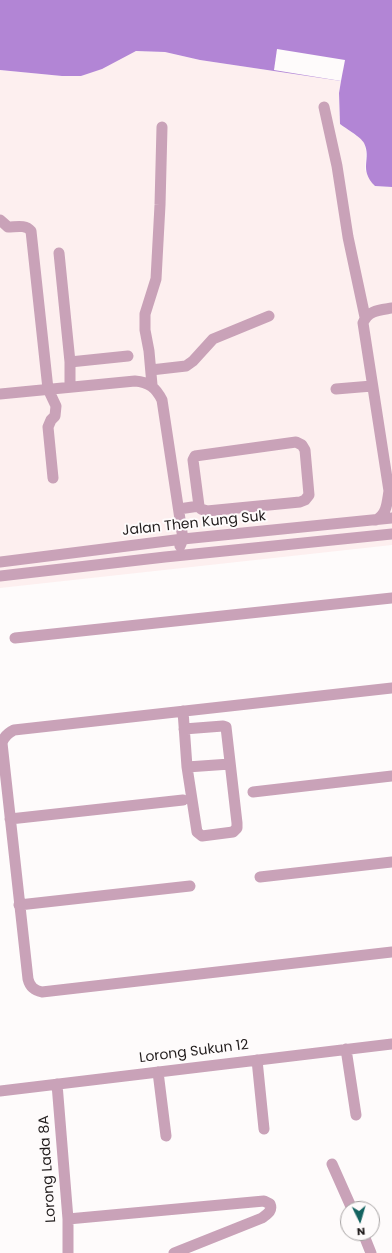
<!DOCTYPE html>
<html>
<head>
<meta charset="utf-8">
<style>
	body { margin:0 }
	#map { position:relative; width:392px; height:1253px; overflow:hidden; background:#fefbfb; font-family:Poppins,sans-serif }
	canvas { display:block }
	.north { position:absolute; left:340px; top:1201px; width:40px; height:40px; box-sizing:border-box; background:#fefbfb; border:1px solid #a6a2a2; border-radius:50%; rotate:175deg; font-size:11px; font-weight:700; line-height:16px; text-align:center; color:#211c1c }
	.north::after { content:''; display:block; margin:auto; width:14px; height:18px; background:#146360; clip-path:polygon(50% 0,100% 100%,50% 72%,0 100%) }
</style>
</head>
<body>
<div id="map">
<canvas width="392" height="1253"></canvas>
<div class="north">N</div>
</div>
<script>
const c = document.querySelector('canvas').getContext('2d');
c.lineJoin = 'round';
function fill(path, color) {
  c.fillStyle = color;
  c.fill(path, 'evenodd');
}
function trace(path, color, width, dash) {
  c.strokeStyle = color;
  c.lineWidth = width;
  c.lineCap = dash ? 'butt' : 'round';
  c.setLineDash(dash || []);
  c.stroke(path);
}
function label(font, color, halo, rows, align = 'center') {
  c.font = font + ' Poppins,sans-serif';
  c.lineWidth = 4;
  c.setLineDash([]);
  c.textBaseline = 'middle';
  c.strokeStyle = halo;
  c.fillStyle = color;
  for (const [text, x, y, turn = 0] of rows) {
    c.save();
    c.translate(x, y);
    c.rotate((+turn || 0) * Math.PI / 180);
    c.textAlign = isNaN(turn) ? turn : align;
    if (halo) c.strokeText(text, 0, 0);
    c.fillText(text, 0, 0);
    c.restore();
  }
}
fill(new Path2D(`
	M136,51L165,52L200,60L341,81L339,93L340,124L364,141L366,152L365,170L375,186L392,187V545L0,588V70L62,76H81Z`), '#fdefef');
fill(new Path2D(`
	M0,0H392V187L375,186C358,169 372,159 364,143C361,137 345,128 340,124L339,93L341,81L200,60L165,52L136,51L102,69L81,76H62L0,70Z`), '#b285d5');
fill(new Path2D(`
	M277,49L345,60L341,81L274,70Z`), '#fefbfb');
trace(new Path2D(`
	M324,107L337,166L348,237L365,317
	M0,220L8,227C16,227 25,224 31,231L48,389L56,406L55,416L51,420L48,427L53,478
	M59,253L70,362V387
	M70,362L128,356
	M151,370L186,366L193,361L213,339L269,316
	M152,385L149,351L145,330V314L156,279L160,205L162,127
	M336,389L372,386
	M0,394L135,381C149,382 156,388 162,400L183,539L180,546
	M296,442L302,445L305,450L309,495L305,500L300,502L207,511L201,509L199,506L193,460L195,456Z
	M179,509L199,506
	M376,520C387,514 387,503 389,491L363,323C368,310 380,310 392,308
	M0,562L183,539L392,518
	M0,576L165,557L392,534
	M15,638L392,598
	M392,688L14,730C8,733 4,736 2,743L28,979C30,987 34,990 42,992L392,952
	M183,711L187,767L197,832L202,836L233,832L237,828V823L226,727L223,726L184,729
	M187,767L230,764
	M253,792L392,776
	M10,819L183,800
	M260,877L392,862
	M19,905L190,886
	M346,1049L356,1115
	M257,1060L264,1129
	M158,1072L166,1136
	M57,1084L68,1219V1253
	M0,1091L392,1044
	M332,1164L352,1209
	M68,1219L264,1201L270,1204C273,1211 267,1214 262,1218L174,1253
	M363,1233L371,1253`), '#c9a2b8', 11);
label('14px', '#211c1c', '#fefbfb', [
	["Jalan Then Kung Suk",194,524,-6],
	["Lorong Sukun 12",194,1052,-7],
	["Lorong Lada 8A",48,1169,-94]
]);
</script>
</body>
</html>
